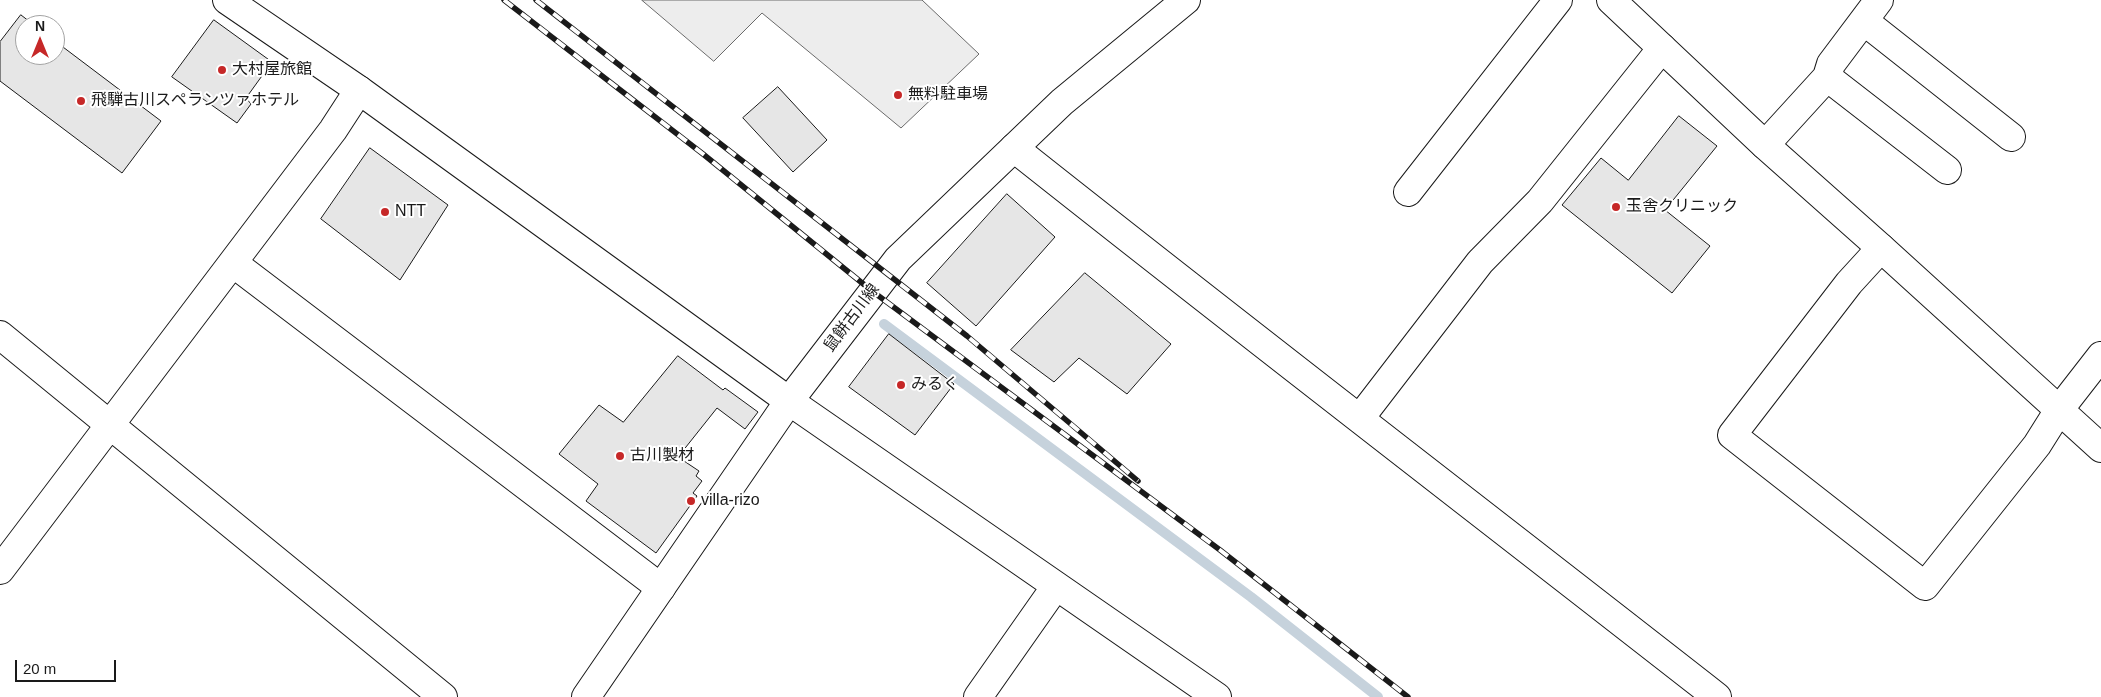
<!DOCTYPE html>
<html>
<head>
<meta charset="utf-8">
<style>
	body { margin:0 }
	#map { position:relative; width:2101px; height:697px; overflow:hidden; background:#fff; font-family:Arial,sans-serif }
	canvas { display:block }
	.north { position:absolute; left:15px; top:15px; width:50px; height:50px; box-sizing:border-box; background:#fff; border:1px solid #a3a3a3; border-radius:50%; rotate:0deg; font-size:14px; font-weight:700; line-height:20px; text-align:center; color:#1a1a1a }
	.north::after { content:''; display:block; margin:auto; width:18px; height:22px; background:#c62828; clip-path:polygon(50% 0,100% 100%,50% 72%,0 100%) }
	.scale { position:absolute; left:15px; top:660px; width:101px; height:22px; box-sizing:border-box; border:2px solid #1a1a1a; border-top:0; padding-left:6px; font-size:15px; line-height:18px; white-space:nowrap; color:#1a1a1a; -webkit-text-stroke:4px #fff; paint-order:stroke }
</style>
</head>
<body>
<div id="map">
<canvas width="2101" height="697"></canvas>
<div class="north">N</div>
<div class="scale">20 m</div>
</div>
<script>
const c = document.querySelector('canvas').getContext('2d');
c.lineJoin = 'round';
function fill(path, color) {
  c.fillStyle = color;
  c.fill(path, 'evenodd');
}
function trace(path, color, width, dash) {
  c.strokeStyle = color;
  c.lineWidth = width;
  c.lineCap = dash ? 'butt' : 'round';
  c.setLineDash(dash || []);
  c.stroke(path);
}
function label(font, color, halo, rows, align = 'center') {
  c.font = font + ' Arial,"Noto Sans JP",sans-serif';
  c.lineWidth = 4;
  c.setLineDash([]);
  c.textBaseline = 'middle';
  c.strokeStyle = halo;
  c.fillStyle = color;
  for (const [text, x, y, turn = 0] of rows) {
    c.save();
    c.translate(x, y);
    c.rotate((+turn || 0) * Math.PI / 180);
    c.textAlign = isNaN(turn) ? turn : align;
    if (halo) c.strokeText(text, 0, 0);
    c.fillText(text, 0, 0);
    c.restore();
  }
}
const parking = new Path2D(`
	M642,0H922L979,54L901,128L762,13L714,61Z`);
fill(parking, '#ededed');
trace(parking, '#6a6a6a', 1);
trace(new Path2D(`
	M884,324L1251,597L1378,697`), '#c6d2dc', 10);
const building = new Path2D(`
	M21,15L34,25H25V55H55V41L161,121L122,173L0,81V42Z
	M214,20L272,62L246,98L251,104L237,123L172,77Z
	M778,87L827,140L793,172L743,118Z
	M1679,116L1717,146L1665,210L1710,246L1672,293L1562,205L1601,158L1628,180Z
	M370,148L448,205L400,280L321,219Z
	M1007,194L1055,237L976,326L927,283Z
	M1085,273L1171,344L1127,394L1079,358L1054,382L1011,350Z
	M889,334L954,384L915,435L849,387Z
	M678,356L723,390L725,388L758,412L745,429L717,408L678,457L699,471L696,476L702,481L693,493L697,496L656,553L586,501L598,484L559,454L599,405L623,422Z`);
fill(building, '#e6e6e6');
trace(building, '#1a1a1a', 1);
const minor = new Path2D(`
	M1864,21L2011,137
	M1827,77L1947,170
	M1765,145L1827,77L1831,64L1879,0
	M1014,148C1247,333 1483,514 1717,697
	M1408,192L1558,0
	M1881,248L1849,283L1732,435L1925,586L2037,445L2059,410L2101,356
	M233,263L661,588
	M0,335L443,697
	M789,401L1217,697
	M1360,418L1480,262L1540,201L1662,48
	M0,570L333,130L359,90
	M978,697L1056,586`);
const tertiary = new Path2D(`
	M227,0L359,90L789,401
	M1611,0L1765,145L1881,248L2101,448`);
const secondary = new Path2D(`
	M586,697L789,401L898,259L1062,102L1186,0`);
trace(minor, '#1a1a1a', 30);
trace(tertiary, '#1a1a1a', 30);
trace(secondary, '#1a1a1a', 30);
trace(minor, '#fff', 28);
trace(tertiary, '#fff', 28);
trace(secondary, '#fff', 28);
const rail = new Path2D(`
	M504,0L703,154L872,291L1220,550L1408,697
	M536,0L967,336L1138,481`);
trace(rail, '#1a1a1a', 5.5);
trace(rail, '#fff', 4, [11]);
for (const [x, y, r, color] of [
	[222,70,5,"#c62828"],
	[898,95,5,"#c62828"],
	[81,101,5,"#c62828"],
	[1616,207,5,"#c62828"],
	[385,212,5,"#c62828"],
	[901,385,5,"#c62828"],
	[620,456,5,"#c62828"],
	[691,501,5,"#c62828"]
]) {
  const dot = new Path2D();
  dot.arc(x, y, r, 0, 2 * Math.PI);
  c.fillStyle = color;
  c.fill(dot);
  trace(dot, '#fff', 2);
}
label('16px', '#1a1a1a', '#fff', [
	["大村屋旅館",232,70],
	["無料駐車場",908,95],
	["飛騨古川スペランツァホテル",91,101],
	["玉舎クリニック",1626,207],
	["NTT",395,212],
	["みるく",911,385],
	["古川製材",630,456],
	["villa-rizo",701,501]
], 'left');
label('16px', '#1a1a1a', '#fff', [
	["鼠餅古川線",852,318,-53]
]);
</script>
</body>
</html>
